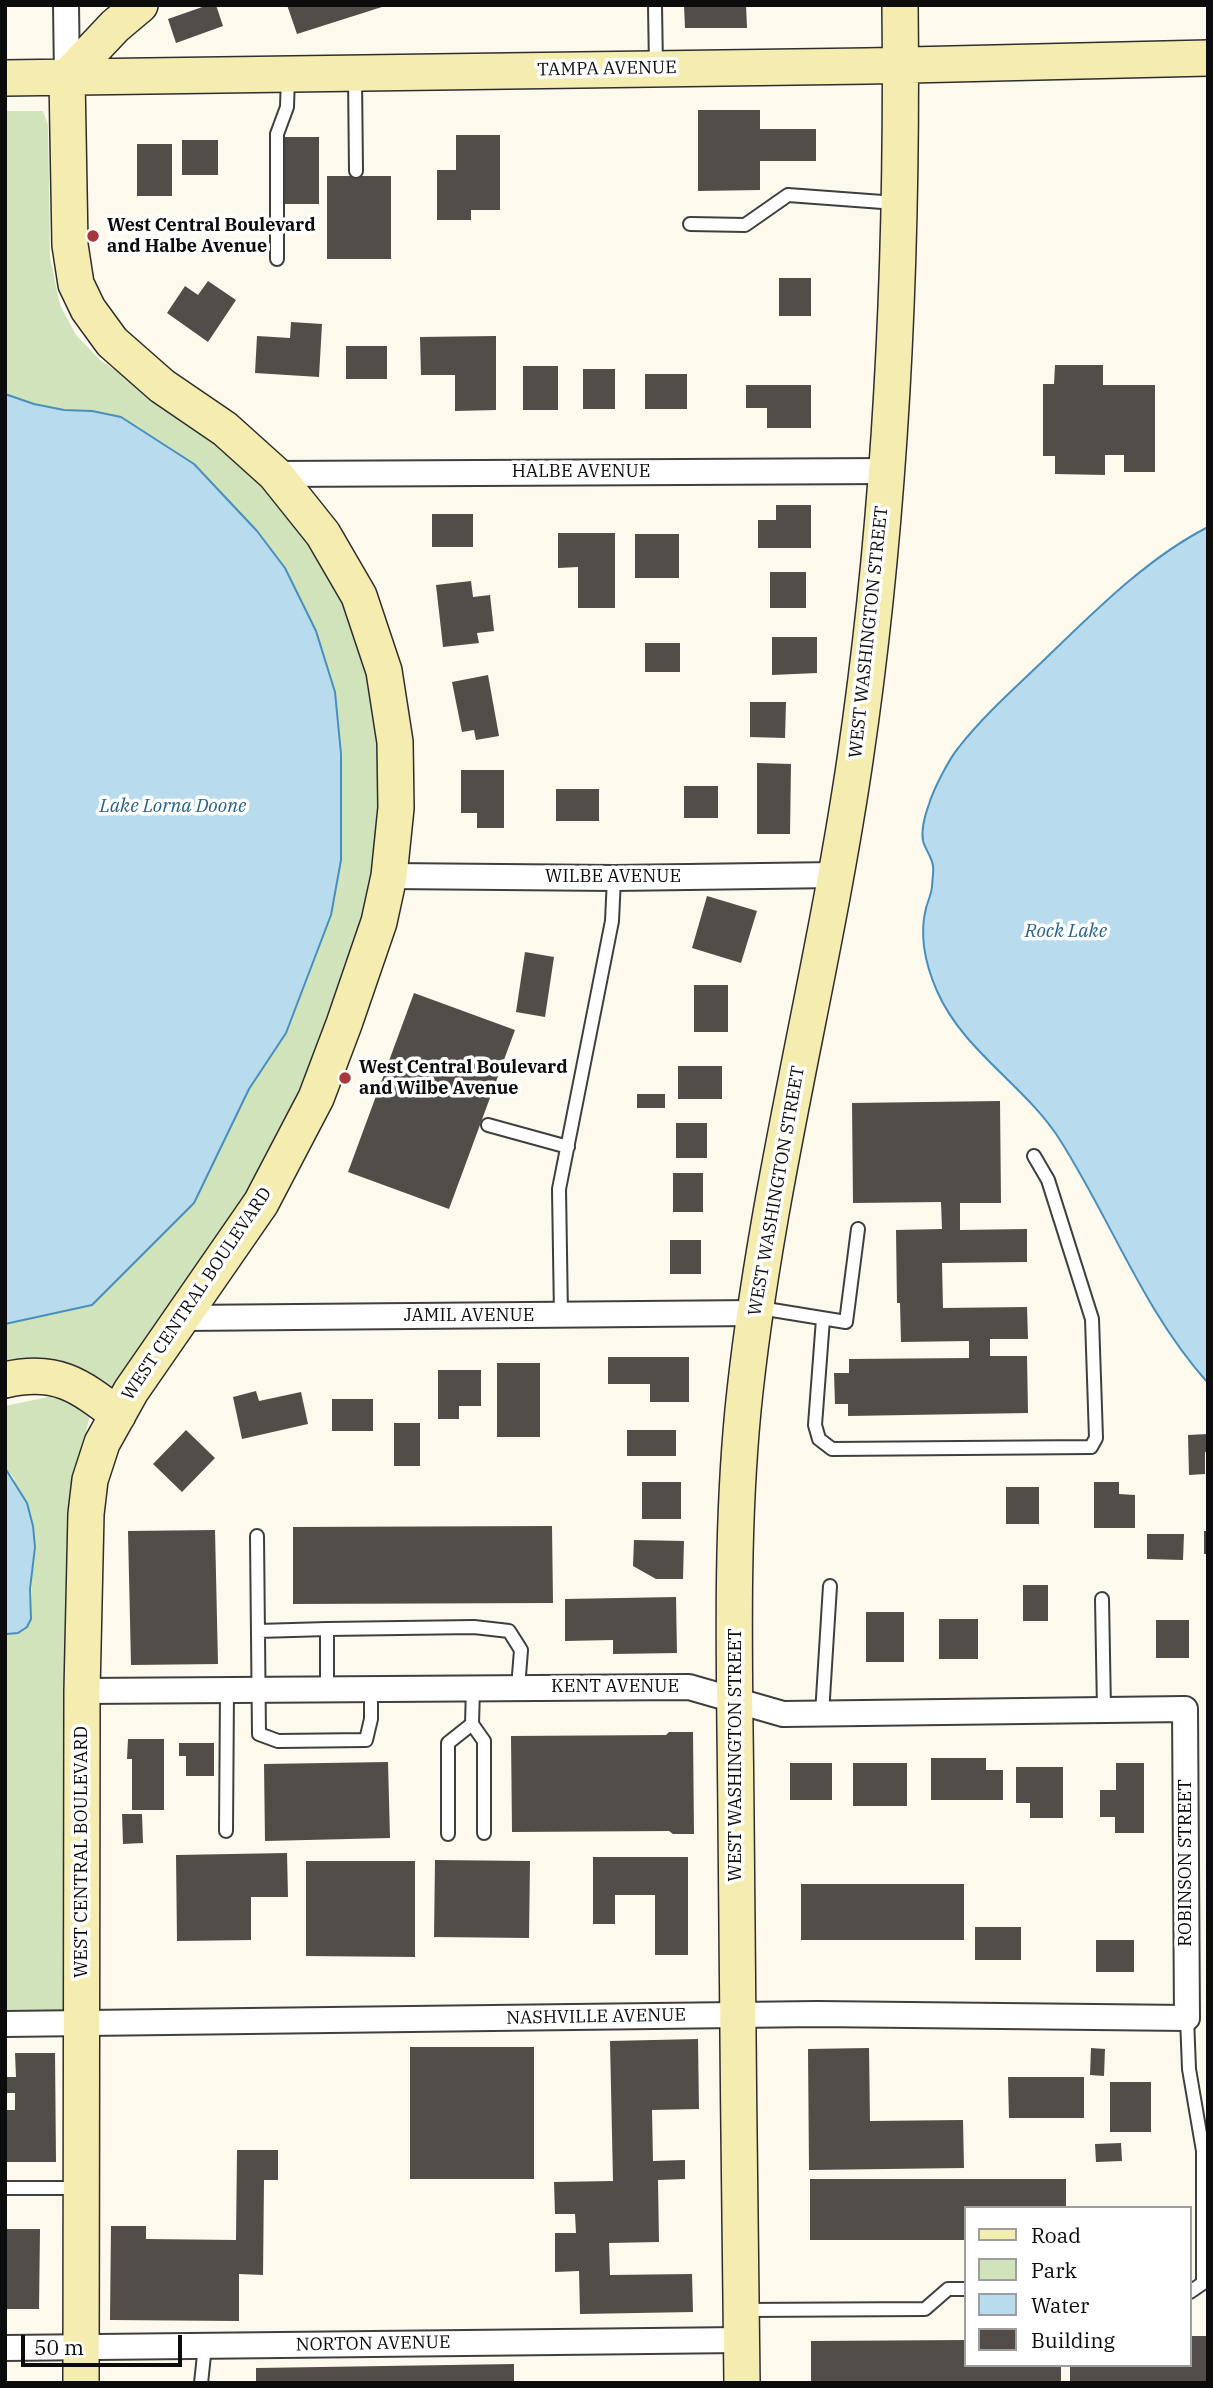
<!DOCTYPE html>
<html>
<head>
<meta charset="utf-8">
<style>
	body { margin:0 }
	#map { position:relative; width:1213px; height:2388px; overflow:hidden; background:#fdf9ed; font-family:"IBM Plex Serif",serif }
	canvas { display:block }
	.frame { position:absolute; inset:0; border:7px solid #0c0c0c; pointer-events:none }
	.legend { position:absolute; left:964px; top:2206px; width:228px; height:161px; box-sizing:border-box; background:#fff; border:2px solid #9e9e9e; margin:0; padding:9px 12px; list-style:none; font-size:21px; color:#0c0c0c }
	.legend li { display:flex; align-items:center; gap:14px; height:35px }
	.legend b { width:35px; border:2px solid #9e9e9e }
	.scale { position:absolute; left:21px; top:2335px; width:161px; height:32px; box-sizing:border-box; border:4px solid #0c0c0c; border-top:0; padding-left:9px; font-size:21px; line-height:24px; white-space:nowrap; color:#0c0c0c; -webkit-text-stroke:5px #fff; paint-order:stroke }
</style>
</head>
<body>
<div id="map">
<canvas width="1213" height="2388"></canvas>
<div class="frame"></div>
<ul class="legend">
<li><b style="height:9px;background:#f5ecb0"></b>Road</li>
<li><b style="height:19px;background:#d0e3bb"></b>Park</li>
<li><b style="height:19px;background:#b8dbee"></b>Water</li>
<li><b style="height:19px;background:#534d4a"></b>Building</li>
</ul>
<div class="scale">50 m</div>
</div>
<script>
const c = document.querySelector('canvas').getContext('2d');
c.lineJoin = 'round';
function fill(path, color) {
  c.fillStyle = color;
  c.fill(path, 'evenodd');
}
function trace(path, color, width, dash) {
  c.strokeStyle = color;
  c.lineWidth = width;
  c.lineCap = dash ? 'butt' : 'round';
  c.setLineDash(dash || []);
  c.stroke(path);
}
function label(font, color, halo, rows, align = 'center') {
  c.font = font + ' "IBM Plex Serif",serif';
  c.lineWidth = 7;
  c.setLineDash([]);
  c.textBaseline = 'middle';
  c.strokeStyle = halo;
  c.fillStyle = color;
  for (const [text, x, y, turn = 0] of rows) {
    c.save();
    c.translate(x, y);
    c.rotate((+turn || 0) * Math.PI / 180);
    c.textAlign = isNaN(turn) ? turn : align;
    if (halo) c.strokeText(text, 0, 0);
    c.fillText(text, 0, 0);
    c.restore();
  }
}
fill(new Path2D(`
	M5,111H43L48,125L50,257L60,305L76,335L100,360L217,439L273,491L330,568L362,652L378,730L380,810L373,869L359,933L324,1032L281,1139L214,1246L107,1393L5,1370V1324L92,1305L249,1089L286,1033L331,915L341,860V754L316,631L284,568L257,531L194,464L121,417L92,411L64,410L34,404L5,394Z
	M58,1395L90,1414L69,1508L65,2011L5,2012V1632L7,1634L31,1619L32,1569L14,1478L5,1468V1406Z`), '#d0e3bb');
const water = new Path2D(`
	M5,394L34,404L64,410L92,411L121,417L194,464L257,531L285,568L316,631L335,692L341,754V860L331,915L286,1033L249,1089L194,1203L92,1305L5,1324Z
	M1208,527V1383C1144,1312 1111,1220 1060,1140C1026,1086 963,1051 937,991C926,966 919,936 926,908C928,901 931,895 932,887C932,880 934,873 933,866C932,857 925,849 923,841C921,830 925,815 929,804C934,788 949,759 959,747C984,715 1016,687 1045,659C1094,612 1147,558 1208,527Z
	M5,1468L27,1503L33,1526L35,1547L30,1589L31,1619L27,1627L18,1633L7,1634L5,1632Z`);
fill(water, '#b8dbee');
trace(water, '#488fbc', 2);
fill(new Path2D(`
	M208,5H216L223,26L176,43L168,19Z
	M287,5H385V6L297,34Z
	M684,5H746L747,28H685Z
	M698,110H760V129H816V161H760V190L698,191Z
	M456,135H500V210H471V220H437V170H456Z
	M283,137H319V204H283Z
	M182,140H218V175H182Z
	M137,144H172V196H137Z
	M327,176H391V259H327Z
	M779,278H811V316H779Z
	M208,281L236,300L208,342L167,313L185,286L198,295Z
	M291,322L322,324L319,377L255,373L257,336L290,338Z
	M496,336V410L455,411V375H421L420,337Z
	M346,346H387V379H346Z
	M1055,365H1103V385H1155V472H1124V455H1105V475L1055,474V456H1043V384H1054Z
	M523,366H558V410H523Z
	M583,369H615V409H583Z
	M645,374H687V409H645Z
	M746,385H811V428H767V408H746Z
	M776,505H811V548H758V520H776Z
	M432,514H473V547H432Z
	M558,533H615V608H578V567L558,568Z
	M635,534H679V578H635Z
	M770,572H806V608H770Z
	M471,581L473,597L490,595L494,631L477,633L479,643L443,647L436,585Z
	M772,637H817V673L772,675Z
	M645,643H680V672H645Z
	M488,675L499,736L476,740L474,730L462,732L452,682Z
	M750,702H786L785,738L750,737Z
	M757,763L791,764L790,834H757Z
	M461,770H504V828H477V813H461Z
	M684,786H718V818H684Z
	M556,789H599V821H556Z
	M707,896L757,911L741,963L692,948Z
	M525,952L554,957L545,1017L516,1012Z
	M694,985H728V1032H694Z
	M414,993L515,1030L449,1209L348,1172Z
	M678,1066H722V1099H678Z
	M637,1094H665V1108H637Z
	M1000,1101L1001,1203H960V1230L1027,1229V1262L942,1263L943,1308L1027,1307L1028,1339H990V1356H1027L1028,1413L848,1416V1404H835L834,1373H849V1359L969,1358V1341L901,1342L900,1303H897L896,1230L942,1229L941,1202L853,1203L852,1103Z
	M676,1123H707V1158H676Z
	M673,1173H703V1212H673Z
	M670,1240H701V1274H670Z
	M608,1357H689V1402H650V1384H608Z
	M497,1363H540V1437H497Z
	M438,1370H481V1406H459V1419H438Z
	M256,1391L259,1401L301,1392L308,1424L242,1439L233,1397Z
	M332,1399H373V1431H332Z
	M394,1423H420V1466H394Z
	M186,1430L215,1458L182,1492L153,1464Z
	M627,1430H676V1456H627Z
	M1208,1434V1452H1205V1474L1189,1475L1188,1435Z
	M642,1482H681V1519H642Z
	M1094,1482H1119V1494L1135,1495V1528H1094Z
	M1006,1487H1039V1524H1006Z
	M552,1526L553,1603L293,1604V1527Z
	M215,1530L218,1664L131,1665L128,1531Z
	M1204,1531H1208V1554H1204Z
	M1147,1534H1184L1183,1560L1147,1559Z
	M634,1540L684,1541L683,1579H656L633,1566Z
	M1023,1585H1048V1621H1023Z
	M676,1597L677,1653L613,1654V1640L565,1641V1599Z
	M866,1612H904V1662H866Z
	M939,1619H978V1659H939Z
	M1156,1620H1189V1658H1156Z
	M669,1732H693L694,1834H673L669,1831L512,1832L511,1736L666,1735Z
	M128,1739H164V1810H132V1759H127Z
	M179,1743H214V1776H186V1756H179Z
	M931,1758H986V1770H1003V1800H931Z
	M388,1762L390,1838L265,1841L264,1764Z
	M790,1763H832V1800H790Z
	M853,1763H907V1806H853Z
	M1116,1763H1144V1833H1115V1817H1100V1790H1116Z
	M1016,1767H1063V1818H1030V1803H1016Z
	M122,1814H142L143,1843L123,1844Z
	M287,1853L288,1897H251V1940L177,1941L176,1855Z
	M593,1857H688V1955H655V1895H615V1924H593Z
	M435,1860L530,1861L529,1938L434,1937Z
	M306,1861H415V1957L306,1956Z
	M801,1884H964V1940H801Z
	M975,1927H1021V1960H975Z
	M1096,1940H1134V1972H1096Z
	M698,2039L699,2109L652,2110L653,2161L685,2160V2179L658,2180L659,2242L609,2243L610,2275L692,2274L693,2312L580,2314L579,2271L555,2272V2233H576L575,2214H555L554,2182L613,2181L610,2041Z
	M410,2047H534V2179H410Z
	M869,2048L870,2121L963,2120L964,2168L809,2170L808,2049Z
	M1091,2048L1105,2049L1104,2076L1090,2075Z
	M15,2053H55L56,2162H5V2110H15V2093H5V2077H16Z
	M1008,2077H1084V2118H1009Z
	M1110,2082H1151V2132H1110Z
	M1121,2143L1122,2161L1096,2162L1095,2144Z
	M237,2150H278V2180H264L263,2275L239,2274V2321L110,2320L111,2226H146V2239L236,2240Z
	M810,2179H1066V2208H966V2240H810Z
	M5,2229H40L39,2309H5Z
	M1190,2336H1208V2383H1070V2365H1190Z
	M966,2340V2365H1061V2383H811V2341Z
	M514,2364V2383H256V2368Z`), '#534d4a');
const lane = new Path2D(`
	M655,5L656,68
	M355,77L356,171
	M690,224L745,225L788,195L896,203
	M277,259V134L287,107L288,75
	M488,1125L568,1147
	M760,1308L846,1322L858,1229
	M561,1315L559,1189L612,921L614,878
	M823,1319L815,1425L819,1439L832,1449L1091,1447L1096,1438L1092,1319L1048,1180L1034,1156
	M257,1536L259,1734L278,1741L366,1740L371,1719V1689
	M1102,1599L1104,1710
	M258,1631L327,1629
	M473,1688L472,1724L484,1741V1833
	M327,1689V1629L474,1627L509,1631L521,1650L518,1688
	M822,1714L830,1586
	M226,1831L227,1690
	M448,1834V1743L472,1724
	M1187,2018L1189,2069L1203,2151V2283L1190,2292
	M5,2188H78
	M744,2310L925,2309L948,2289H966
	M201,2383L205,2346`);
const street = new Path2D(`
	M66,5L67,77
	M275,474L887,471
	M389,876L614,878L836,875
	M183,1318L755,1313
	M5,2024L817,2014L1187,2018L1185,1709L783,1714L689,1687L82,1691
	M5,2348L741,2340`);
const secondary = new Path2D(`
	M67,77L70,245L76,284L88,309L112,342L162,386L225,429L275,474L323,534L359,596L384,671L395,742L396,808L389,876L379,922L344,1024L316,1098L261,1203L131,1391L102,1443L90,1480L86,1514L82,1691L81,2383
	M67,77L115,26L140,5
	M5,78L867,66L1208,58
	M5,1380C56,1368 79,1385 118,1415
	M742,2383C739,2195 738,2006 736,1818C735,1683 730,1545 743,1410C765,1191 823,978 855,760C892,510 903,257 900,5`);
trace(lane, '#3f3f3f', 16);
trace(street, '#3f3f3f', 28);
trace(secondary, '#2e2e2e', 38);
trace(lane, '#fff', 12);
trace(street, '#fff', 24);
trace(secondary, '#f5ecb0', 35);
for (const [x, y, r, color] of [
	[93,236,7,"#aa363d"],
	[345,1078,7,"#aa363d"]
]) {
  const dot = new Path2D();
  dot.arc(x, y, r, 0, 2 * Math.PI);
  c.fillStyle = color;
  c.fill(dot);
  trace(dot, '#fff', 2.5);
}
label('18px', '#0c0c0c', '#fff', [
	["TAMPA AVENUE",607,69,-1],
	["HALBE AVENUE",581,472],
	["WEST WASHINGTON STREET",869,632,-84],
	["WILBE AVENUE",613,877],
	["WEST WASHINGTON STREET",777,1191,-80],
	["WEST CENTRAL BOULEVARD",197,1294,-56],
	["JAMIL AVENUE",469,1316],
	["KENT AVENUE",615,1687],
	["WEST WASHINGTON STREET",736,1755,-90],
	["WEST CENTRAL BOULEVARD",82,1852,-90],
	["ROBINSON STREET",1186,1863,-90],
	["NASHVILLE AVENUE",596,2017,-1],
	["NORTON AVENUE",373,2344,-1]
]);
label('bold 18px', '#0c0c0c', '#fff', [
	["West Central Boulevard",107,226],
	["and Halbe Avenue",107,247],
	["West Central Boulevard",359,1068],
	["and Wilbe Avenue",359,1089]
], 'left');
label('italic 19px', '#26628d', '#fff', [
	["Lake Lorna Doone",173,807],
	["Rock Lake",1066,932]
]);
</script>
</body>
</html>
